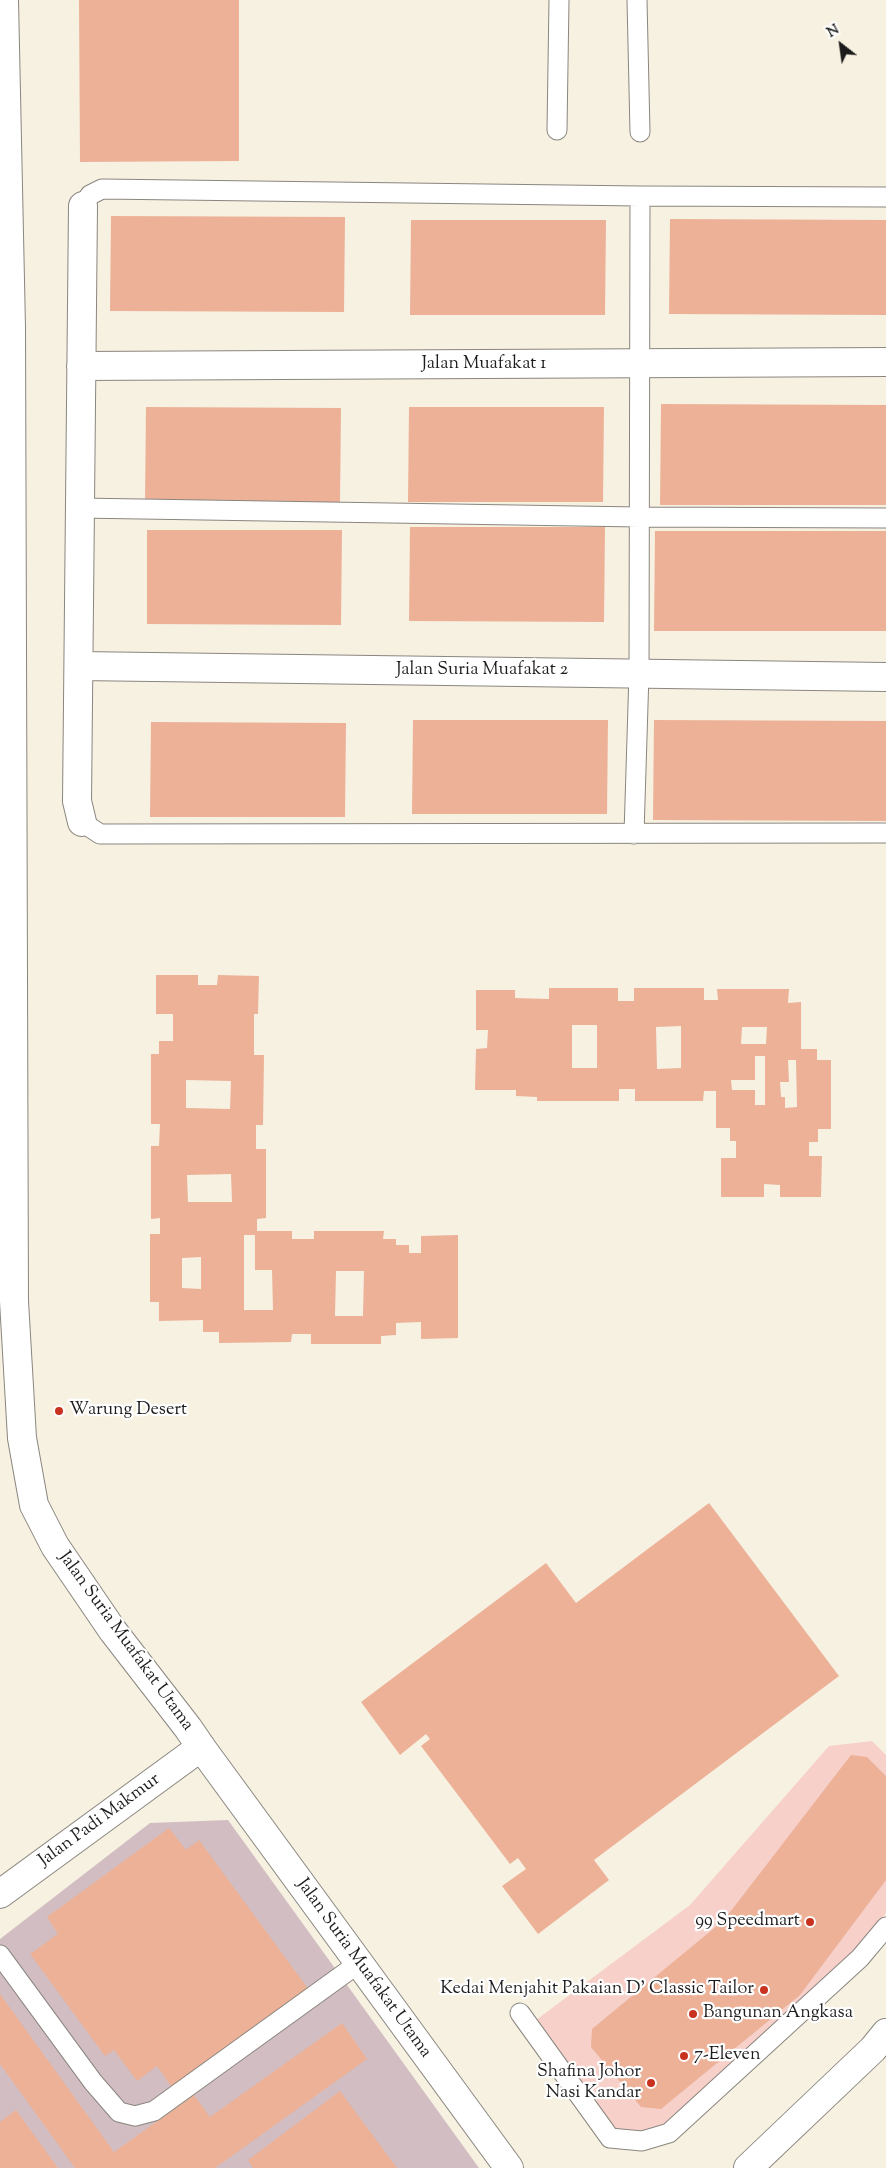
<!DOCTYPE html>
<html>
<head>
<meta charset="utf-8">
<style>
	body { margin:0 }
	#map { position:relative; width:886px; height:2168px; overflow:hidden; background:#f7f1e2; font-family:"Sorts Mill Goudy",serif }
	canvas { display:block }
	.north { position:absolute; left:816px; top:20px; width:50px; height:50px; -webkit-text-stroke:4px #fff; paint-order:stroke; rotate:330deg; font-size:14px; font-weight:700; line-height:20px; text-align:center; color:#1c1c1c }
	.north::after { content:''; display:block; margin:auto; width:18px; height:22px; background:#1c1c1c; clip-path:polygon(50% 0,100% 100%,50% 72%,0 100%) }
</style>
</head>
<body>
<div id="map">
<canvas width="886" height="2168"></canvas>
<div class="north">N</div>
</div>
<script>
const c = document.querySelector('canvas').getContext('2d');
c.lineJoin = 'round';
function fill(path, color) {
  c.fillStyle = color;
  c.fill(path, 'evenodd');
}
function trace(path, color, width, dash) {
  c.strokeStyle = color;
  c.lineWidth = width;
  c.lineCap = dash ? 'butt' : 'round';
  c.setLineDash(dash || []);
  c.stroke(path);
}
function label(font, color, halo, rows, align = 'center') {
  c.font = font + ' "Sorts Mill Goudy",serif';
  c.lineWidth = 4.5;
  c.setLineDash([]);
  c.textBaseline = 'middle';
  c.strokeStyle = halo;
  c.fillStyle = color;
  for (const [text, x, y, turn = 0] of rows) {
    c.save();
    c.translate(x, y);
    c.rotate((+turn || 0) * Math.PI / 180);
    c.textAlign = isNaN(turn) ? turn : align;
    if (halo) c.strokeText(text, 0, 0);
    c.fillText(text, 0, 0);
    c.restore();
  }
}
fill(new Path2D(`
	M872,1741L886,1755V1913L851,1957L661,2128L617,2133L536,2020L690,1905L829,1746Z`), '#f7d0ca');
fill(new Path2D(`
	M228,1820L479,2168H0V1939L150,1823Z`), '#d2bec2');
fill(new Path2D(`
	M79,0H239V161L80,162Z
	M111,216L345,217L344,312L110,311Z
	M670,219L886,220V315L669,314Z
	M411,220H606L605,315H410Z
	M661,404L886,405V505H660Z
	M146,407L341,408L340,502H145Z
	M409,407H604L603,502H408Z
	M410,527H605L604,622L409,621Z
	M147,530H342L341,625L147,624Z
	M655,531H886V631H654Z
	M413,720H608L607,814H412Z
	M654,720L886,721V821L653,820Z
	M151,722L346,723L345,817H150Z
	M156,975H198V985H217L218,975L259,976L258,1014H254V1055H264L263,1125H256V1149H266V1218L257,1219V1231H292V1239H314V1231H384L383,1239H396V1245H409V1253H421V1236L458,1235V1338L421,1339V1322L396,1323V1335L381,1336V1344H311V1334H292L291,1342L219,1343V1332H203V1320L159,1321V1302H150V1234H160V1218L151,1219V1146H159L160,1124H151V1054H159V1041H173V1014H156ZM186,1080L231,1081L230,1109L186,1108ZM231,1174L232,1202H188L187,1175ZM244,1235H255V1270H272L273,1310H244ZM201,1257V1289L182,1288V1258ZM336,1271H364L363,1316H335Z
	M549,988H618V1001H634V988H704V1000H718L717,989H789L788,1003L801,1002V1049H817V1060H831V1129H818V1142H809V1156H822L821,1197H780V1185L764,1184V1197H721V1158H736V1141H730V1128H716V1091H704L703,1101H635V1089H619V1101H537V1097L516,1096V1090H475L476,1049L487,1048L488,1030H476V990H515V998L549,999ZM572,1025H597V1068H572ZM681,1026V1068L657,1069L656,1027ZM742,1027H767L766,1044H741ZM755,1056H765V1105H755V1090H732L731,1080H755ZM788,1060H796L797,1107L785,1108V1097H781L780,1082H789Z
	M709,1503L839,1676L594,1860L609,1880L538,1934L502,1886L526,1869L518,1858L510,1864L421,1746L430,1739L426,1734L400,1755L361,1702L546,1563L576,1603Z
	M851,1755L867,1757L886,1776V1880L800,1995L661,2109L641,2107L591,2047L592,2029L724,1920Z
	M169,1828L186,1850L199,1840L309,1990L173,2089L157,2066L137,2081L114,2050L105,2056L30,1954L58,1934L47,1917Z
	M0,1994L114,2152L194,2095L210,2117L342,2023L367,2059L215,2168H75L0,2064Z
	M340,2091L397,2168H253L248,2160Z
	M16,2110L58,2168H0V2122Z`), '#ecb197');
const service = new Path2D(`
	M637,0L640,132
	M557,130L559,0
	M83,206L90,195L102,189L640,196L886,197
	M79,508L639,517L886,518
	M82,822L100,834L886,833
	M634,834L639,673L640,196
	M0,1955L93,2082L119,2112L135,2116L154,2111L359,1963
	M520,2013L610,2138L642,2141L669,2133L860,1958L886,1927`);
const minor = new Path2D(`
	M4,0L11,327L14,1301L22,1438L34,1505L55,1546L113,1631L188,1728L201,1747
	M81,366L886,362
	M79,666L886,677
	M82,822L77,801L83,206`);
const tertiary = new Path2D(`
	M0,1894L201,1747L509,2168
	M748,2168L873,2049L886,2033`);
trace(service, '#8a867f', 21);
trace(minor, '#8a867f', 30);
trace(tertiary, '#8a867f', 30);
trace(service, '#fff', 19);
trace(minor, '#fff', 28);
trace(tertiary, '#fff', 28);
for (const [x, y, r, color] of [
	[59,1411,5,"#c8321e"],
	[810,1922,5,"#c8321e"],
	[764,1990,5,"#c8321e"],
	[693,2014,5,"#c8321e"],
	[684,2056,5,"#c8321e"],
	[651,2083,5,"#c8321e"]
]) {
  const dot = new Path2D();
  dot.arc(x, y, r, 0, 2 * Math.PI);
  c.fillStyle = color;
  c.fill(dot);
  trace(dot, '#fff', 2);
}
label('18px', '#1c1c1c', '#fff', [
	["Jalan Muafakat 1",484,365],
	["Jalan Suria Muafakat 2",482,671],
	["Jalan Suria Muafakat Utama",125,1642,54],
	["Jalan Padi Makmur",100,1821,-36],
	["Jalan Suria Muafakat Utama",363,1969,54]
]);
label('18px', '#1c1c1c', '#fff', [
	["Warung Desert",69,1411],
	["99 Speedmart",800,1922,"right"],
	["Kedai Menjahit Pakaian D' Classic Tailor",754,1990,"right"],
	["Bangunan Angkasa",703,2014],
	["7-Eleven",694,2056],
	["Shafina Johor",641,2073,"right"],
	["Nasi Kandar",641,2094,"right"]
], 'left');
</script>
</body>
</html>
